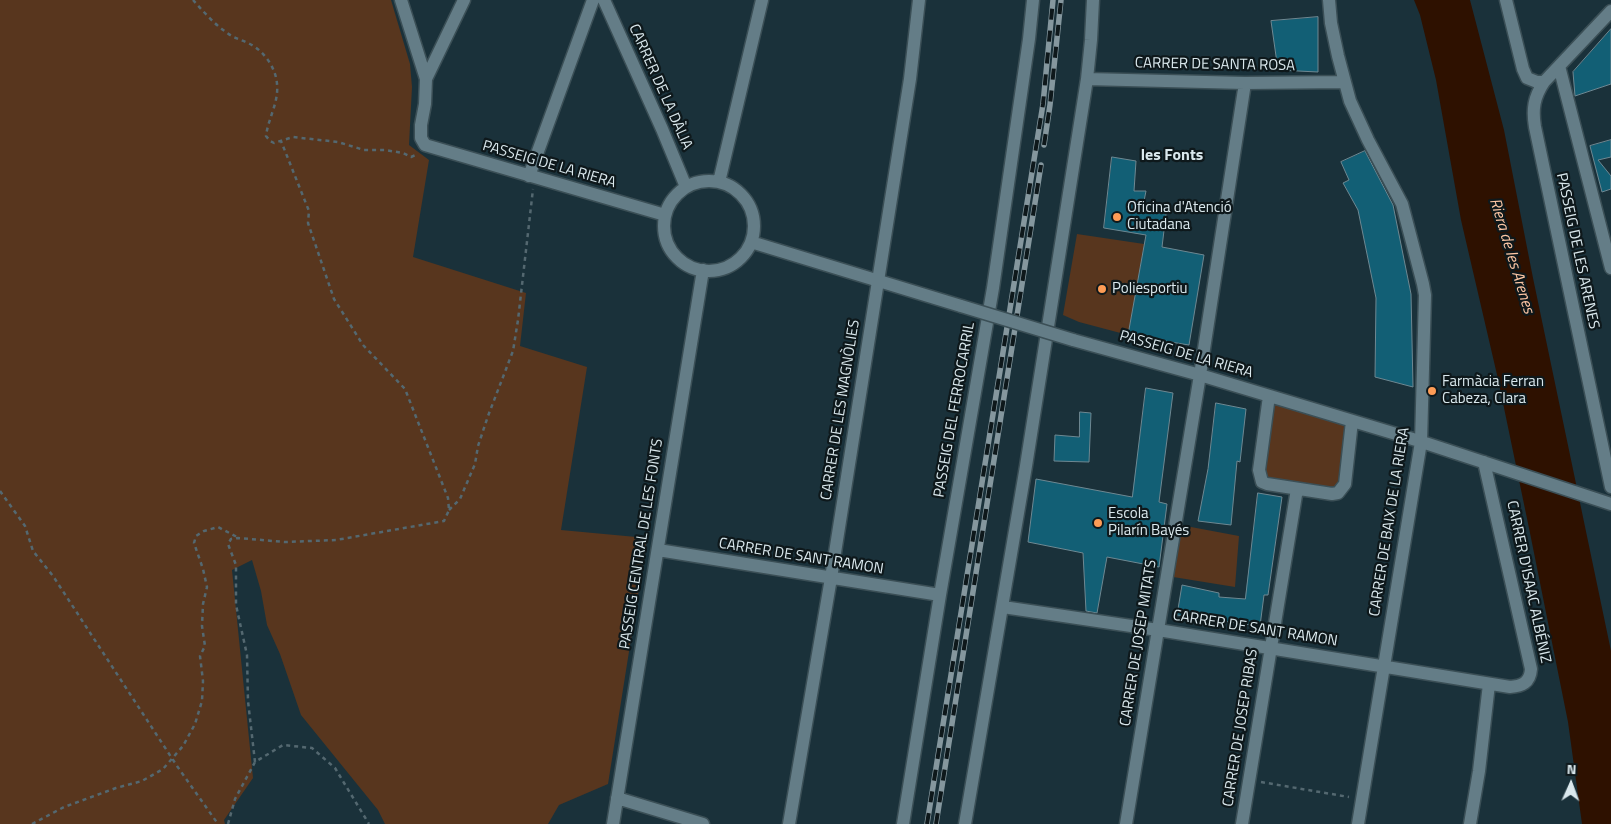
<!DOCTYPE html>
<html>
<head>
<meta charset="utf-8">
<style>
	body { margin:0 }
	#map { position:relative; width:1611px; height:824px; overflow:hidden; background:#1a313a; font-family:"Titillium Web",sans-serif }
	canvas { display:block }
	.north { position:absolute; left:1546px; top:759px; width:50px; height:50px; -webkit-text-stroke:4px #0e181b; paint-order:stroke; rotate:2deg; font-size:14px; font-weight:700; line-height:20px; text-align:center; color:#dae8ed }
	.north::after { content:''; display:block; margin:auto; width:18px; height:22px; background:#dae8ed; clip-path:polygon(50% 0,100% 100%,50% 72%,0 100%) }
</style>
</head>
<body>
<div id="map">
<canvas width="1611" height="824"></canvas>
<div class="north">N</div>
</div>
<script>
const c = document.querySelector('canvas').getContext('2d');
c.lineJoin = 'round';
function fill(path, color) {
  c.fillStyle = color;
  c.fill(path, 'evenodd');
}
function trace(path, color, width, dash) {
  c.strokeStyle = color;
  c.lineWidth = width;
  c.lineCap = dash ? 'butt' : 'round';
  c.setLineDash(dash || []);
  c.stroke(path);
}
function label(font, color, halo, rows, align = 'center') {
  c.font = font + ' "Titillium Web",sans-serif';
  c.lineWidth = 4.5;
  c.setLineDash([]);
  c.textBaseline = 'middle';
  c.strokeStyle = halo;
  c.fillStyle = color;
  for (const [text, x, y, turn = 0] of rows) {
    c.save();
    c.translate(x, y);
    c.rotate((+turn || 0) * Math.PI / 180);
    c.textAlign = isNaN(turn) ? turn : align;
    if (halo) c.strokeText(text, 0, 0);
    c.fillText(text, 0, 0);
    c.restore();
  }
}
fill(new Path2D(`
	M0,0H391L410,64L412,87L409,145L429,160L413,257L526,293L520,346L587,367L561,530L647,538L608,784L559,805L548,824H385L378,810L301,715L280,654L267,625L261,591L252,560L232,570L253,778L224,820L225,824H0Z
	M1077,234L1144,244L1128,335L1079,322L1063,315Z
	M1269,396L1352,421L1342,489L1276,486L1259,470Z
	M1175,524L1239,536L1235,587L1167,576Z`), '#58361e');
fill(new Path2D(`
	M1414,0H1470L1504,130L1533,278L1611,651V824H1582L1568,722L1530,533L1498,379L1461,220L1436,80L1420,15Z`), '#2e1100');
const building = new Path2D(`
	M1318,17V72L1278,70L1271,21Z
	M1611,29V84L1575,96L1573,72Z
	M1611,140V157L1598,160L1611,176V189L1602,192L1590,146Z
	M1365,151L1393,205L1411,294L1413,387L1375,377L1376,298L1358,210L1343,183L1349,180L1341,162Z
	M1112,157L1136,161L1134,191H1146L1142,211L1166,214L1162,247L1204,255L1189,345L1128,335L1146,235L1104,228Z
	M1146,388L1173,393L1159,502L1167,504L1159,567L1107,557L1097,613L1086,611L1083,553L1028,542L1036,479L1132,497Z
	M1216,403L1246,409L1240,462L1237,461L1231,525L1198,521L1208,469Z
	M1080,412L1091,413L1089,462L1054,461L1055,435L1079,437Z
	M1258,493L1282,497L1268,595H1264L1260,626L1177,615L1182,585L1219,593V597L1245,599Z`);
fill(building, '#125f75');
trace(building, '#6e8892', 1);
const street = new Path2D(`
	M401,0L426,79
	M464,0L426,79L425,104L421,125V138L425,145L665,215
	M604,0L662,129L686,187
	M1329,0L1331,23L1338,56L1350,101L1368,140L1402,204L1423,284L1425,295L1421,442L1358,824
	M1506,0L1523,69L1527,78L1537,82H1544L1611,11
	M1559,66L1611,268
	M1087,79L1245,83L1344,82
	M1544,82C1534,97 1532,109 1535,127L1611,487
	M529,176L593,0
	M664 226a45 45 0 1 1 90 0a45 45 0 1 1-90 0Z
	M719,182L762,0
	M751,242L961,306
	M1073,340L1200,375L1416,440L1611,504
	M1269,396L1259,470L1262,482L1267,484L1332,494L1338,493L1345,484L1352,421
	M658,550L940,595
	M1003,607L1158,630L1510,687C1522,686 1530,683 1531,669L1484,462
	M617,798L703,824
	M613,824L703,270
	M789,824L831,578L910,79L919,0
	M903,824L940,595L993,288L1029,39L1033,0
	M965,824L1026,466L1087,79L1091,40L1093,0
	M1126,824L1200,375L1245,83
	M1242,824L1297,489
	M1470,824L1479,771L1489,684`);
trace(street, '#3b4f56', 15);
trace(new Path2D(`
	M193,0C203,11 214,24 226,32C233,38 242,40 250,44C264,51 276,68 277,84C279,102 268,119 266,136L270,141L274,143L293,137L338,142L364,150H385L403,153L411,157L418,154
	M0,491L25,526L33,551L53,576L177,766L218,824
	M449,510L460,499L475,464L478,446L488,416L513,351L518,320L533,189
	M255,762L248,701L247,655L236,605V565L228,544L231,539L238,538L285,542L336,540L444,521L449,510L448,498L405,389L363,345L334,299L308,223L309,211L281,141
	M1261,782L1349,797
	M32,824L64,807L116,788L142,781L163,769L183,746L195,724L202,701L203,681L200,656L205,646L202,626L203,604L207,587L203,569L194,543L196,536L204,531L218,527L237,537
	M228,824L235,799L255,762L283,745L312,748L335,768L369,824`), '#546870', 2.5, [4, 4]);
trace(street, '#647d87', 12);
const rail = new Path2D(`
	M1044,145L1050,105L1061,0
	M927,824L1043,104L1053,0
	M936,824L1041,165`);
trace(rail, '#85979e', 5.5);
trace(rail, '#0e181b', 4, [11]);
const streetBridge = new Path2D(`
	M961,306L1073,340`);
trace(streetBridge, '#3b4f56', 15, []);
trace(streetBridge, '#647d87', 12);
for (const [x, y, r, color] of [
	[1117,217,5,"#fd9c56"],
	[1102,289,5,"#fd9c56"],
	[1432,391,5,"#fd9c56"],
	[1098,523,5,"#fd9c56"]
]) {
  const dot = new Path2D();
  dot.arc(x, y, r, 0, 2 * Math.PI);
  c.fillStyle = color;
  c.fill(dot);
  trace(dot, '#0e181b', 2);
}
label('15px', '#dae8ed', '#0e181b', [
	["CARRER DE SANTA ROSA",1215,65,1],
	["CARRER DE LA DÀLIA",660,87,66],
	["PASSEIG DE LA RIERA",549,165,16],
	["PASSEIG DE LES ARENES",1577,251,78],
	["PASSEIG DE LA RIERA",1186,355,16],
	["CARRER DE LES MAGNÒLIES",841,410,-81],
	["PASSEIG DEL FERROCARRIL",955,410,-80],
	["CARRER DE BAIX DE LA RIERA",1390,522,-81],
	["PASSEIG CENTRAL DE LES FONTS",642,544,-81],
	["CARRER DE SANT RAMON",801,557,9],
	["CARRER D'ISAAC ALBÉNIZ",1528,582,78],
	["CARRER DE SANT RAMON",1255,629,9],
	["CARRER DE JOSEP MITATS",1139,643,-81],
	["CARRER DE JOSEP RIBAS",1241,728,-81]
]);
label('15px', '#dae8ed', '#0e181b', [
	["Oficina d'Atenció",1127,208],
	["Ciutadana",1127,225],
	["Poliesportiu",1112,289],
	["Farmàcia Ferran",1442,382],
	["Cabeza, Clara",1442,399],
	["Escola",1108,514],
	["Pilarín Bayés",1108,531]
], 'left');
label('bold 16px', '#dae8ed', '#0e181b', [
	["les Fonts",1172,156]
]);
label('italic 16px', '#fcc6a4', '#0e181b', [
	["Riera de les Arenes",1511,256,73]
]);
</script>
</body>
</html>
